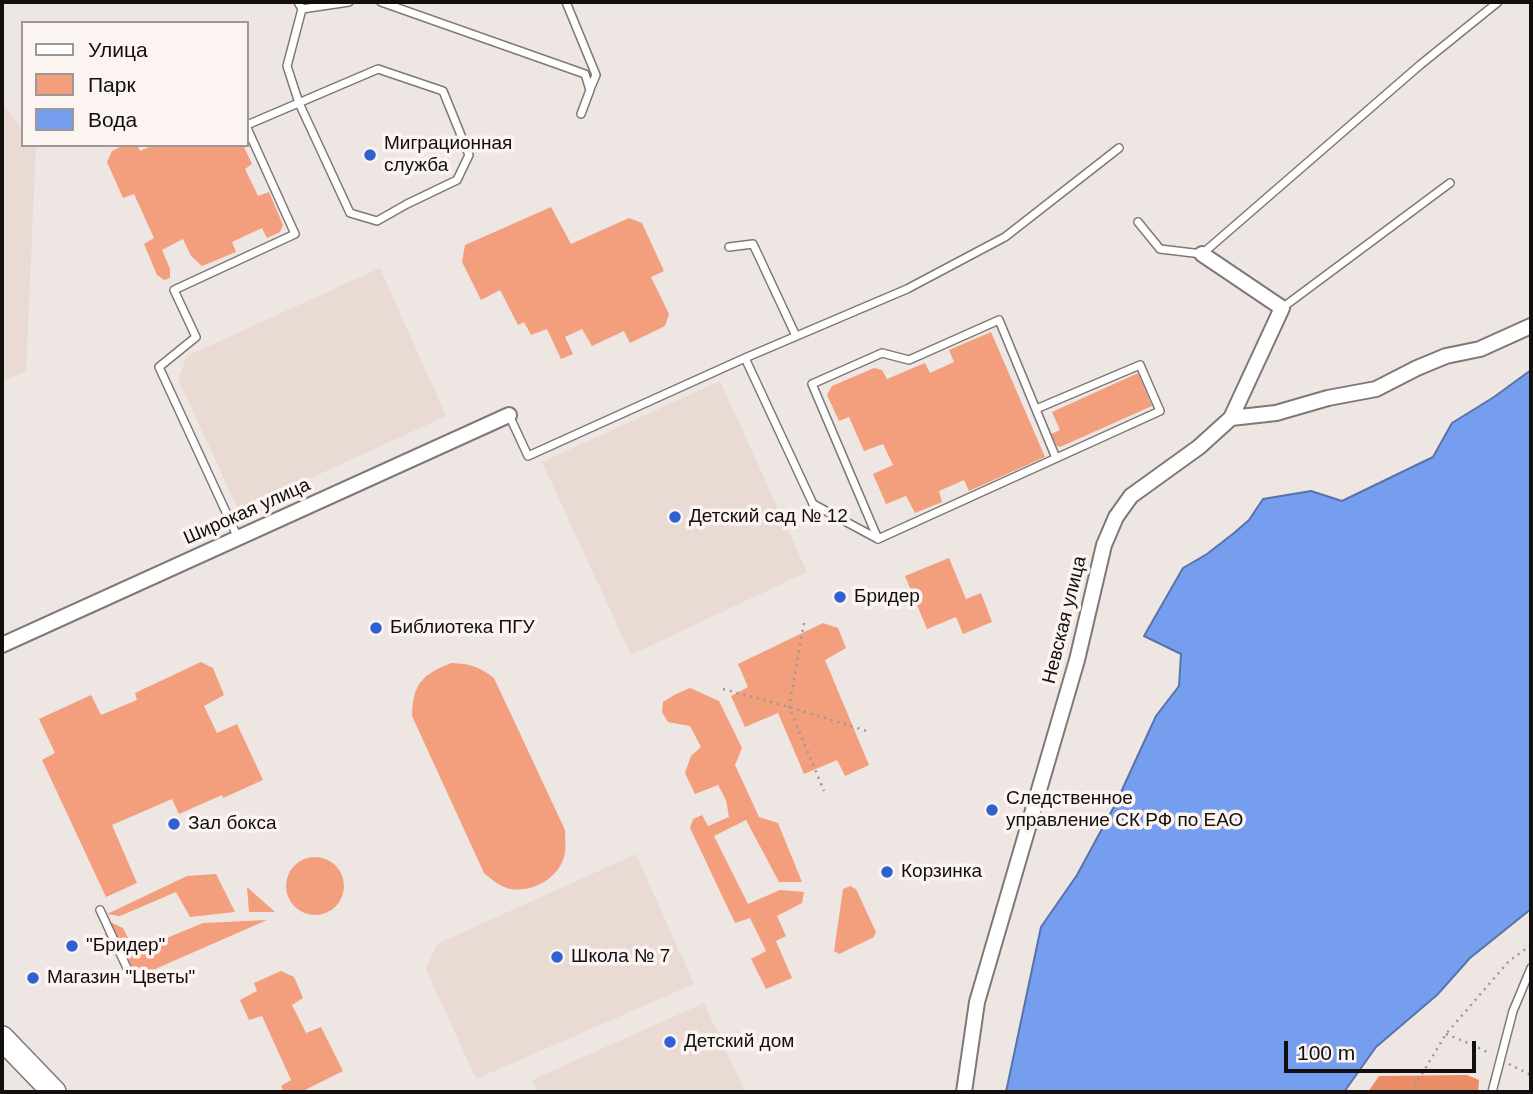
<!DOCTYPE html>
<html>
<head>
<meta charset="utf-8">
<style>
	body { margin:0 }
	#map { position:relative; width:1533px; height:1094px; overflow:hidden; background:#eee6e3; font-family:Arial,sans-serif }
	canvas { display:block }
	.frame { position:absolute; inset:0; border:4px solid #120f0e; pointer-events:none }
	.legend { position:absolute; left:21px; top:21px; width:228px; height:126px; box-sizing:border-box; background:#fcf4f1; border:2px solid #9e9896; margin:0; padding:9px 12px; list-style:none; font-size:21px; color:#120f0e }
	.legend li { display:flex; align-items:center; gap:14px; height:35px }
	.legend b { width:35px; border:2px solid #9e9896 }
	.scale { position:absolute; left:1284px; top:1041px; width:192px; height:32px; box-sizing:border-box; border:4px solid #120f0e; border-top:0; padding-left:9px; font-size:21px; line-height:24px; white-space:nowrap; color:#120f0e; -webkit-text-stroke:5px #fcf4f1; paint-order:stroke }
</style>
</head>
<body>
<div id="map">
<canvas width="1533" height="1094"></canvas>
<div class="frame"></div>
<ul class="legend">
<li><b style="height:9px;background:#fff"></b>Улица</li>
<li><b style="height:19px;background:#f39e7c"></b>Парк</li>
<li><b style="height:19px;background:#769eee"></b>Вода</li>
</ul>
<div class="scale">100 m</div>
</div>
<script>
const c = document.querySelector('canvas').getContext('2d');
c.lineJoin = 'round';
function fill(path, color) {
  c.fillStyle = color;
  c.fill(path, 'evenodd');
}
function trace(path, color, width, dash) {
  c.strokeStyle = color;
  c.lineWidth = width;
  c.lineCap = dash ? 'butt' : 'round';
  c.setLineDash(dash || []);
  c.stroke(path);
}
function label(font, color, halo, rows, align = 'center') {
  c.font = font + ' Arial,sans-serif';
  c.lineWidth = 7;
  c.setLineDash([]);
  c.textBaseline = 'middle';
  c.strokeStyle = halo;
  c.fillStyle = color;
  for (const [text, x, y, turn = 0] of rows) {
    c.save();
    c.translate(x, y);
    c.rotate((+turn || 0) * Math.PI / 180);
    c.textAlign = isNaN(turn) ? turn : align;
    if (halo) c.strokeText(text, 0, 0);
    c.fillText(text, 0, 0);
    c.restore();
  }
}
fill(new Path2D(`
	M2,103L23,130V145L36,146L26,371L2,381Z
	M380,268L446,416L239,511L178,379L187,356Z
	M720,381L807,572L631,655L542,462Z
	M636,854L694,984L476,1079L426,969L437,944Z
	M704,1003L745,1092H538L532,1080Z`), '#eadad4');
fill(new Path2D(`
	M124,145H137L140,151L154,145H243L252,164L245,169L258,196L269,192L283,225L280,232L267,238L262,228L232,242L236,252L202,266L191,256L183,239L162,250L170,269V278L164,280L157,275L144,244L154,238L134,194L123,198L107,162L112,151Z
	M551,207L571,244L629,218L642,223L664,271L651,277L669,314L665,326L630,343L624,331L592,346L582,329L565,337L573,354L561,359L547,329L531,335L524,322L518,325L500,290L481,300L462,262L465,245Z
	M991,332L1045,457L969,491L964,480L939,491L942,502L915,513L906,496L886,504L873,474L893,465L883,444L864,451L849,417L839,421L827,395L832,386L874,368L882,370L887,379L925,363L930,373L954,362L949,350Z
	M1138,373L1152,406L1060,447L1057,446L1051,434L1060,430L1052,412Z
	M949,558L966,599L981,593L992,622L963,634L956,617L927,629L905,576Z
	M823,623L838,628L846,648L825,660L869,765L845,776L837,760L804,774L778,713L745,727L731,696L748,687L738,664Z
	M201,662L213,668L224,695L204,706L217,733L237,724L263,780L223,798L222,795L179,814L172,799L112,825L137,883L106,897L42,760L55,753L39,719L91,695L101,715L137,700L135,693Z
	M451,663C471,664 478,666 494,678L565,830C565,837 566,845 565,852C562,877 531,895 507,888C498,885 491,879 484,873L412,716C413,683 422,675 451,663Z
	M690,688L719,701L742,748L735,765L759,817L778,823L802,882H779L746,820L714,836L748,904L780,890L804,892L802,903L777,916L786,936L776,941L792,978L766,989L751,959L766,951L750,918L735,923L690,828L693,819L702,815L708,826L729,817L726,800L718,785L695,794L685,773L691,756L701,747L690,726L668,722L662,712L663,702L676,694Z
	M286 886a29 29 0 1 1 58 0a29 29 0 1 1-58 0Z
	M216,874L235,912L190,917L176,892L120,916L107,914L187,876Z
	M850,886L856,889L876,932L874,937L839,954L834,951L843,889Z
	M247,887L275,912H249Z
	M267,920L137,977L126,955L107,954L99,937L112,931L108,921L123,928L135,951L203,923Z
	M281,971L294,977L303,998L292,1005L306,1033L321,1027L343,1071L301,1092H284L281,1086L291,1080L262,1016L249,1020L240,1000L257,991L254,983Z`), '#f39e7c');
fill(new Path2D(`
	M1467,1075L1479,1080L1478,1092H1368L1379,1076Z`), '#ea8c66');
const water = new Path2D(`
	M1531,370V909L1470,958L1437,995L1376,1047L1344,1092H1006L1041,927L1077,875L1116,803L1156,716L1179,686L1181,654L1144,636L1183,568L1207,554L1234,533L1249,520L1263,499L1311,491L1342,501L1433,457L1452,423L1494,397Z`);
fill(water, '#769eee');
trace(water, '#5873ab', 2);
const lane = new Path2D(`
	M381,2L585,74L590,90L581,114
	M566,2L596,75L590,89
	M302,9L349,2
	M247,125L378,69L443,91L469,155L457,180L407,204L377,221L350,213L299,103L287,66L302,9L298,2
	M1138,222L1160,249L1202,254L1420,65L1498,2
	M729,247L753,244L796,336
	M1282,308L1450,183
	M745,358L813,504L878,539
	M509,415L528,456L745,358L907,289L1005,237L1119,148
	M238,538L159,367L196,337L174,290L295,234L247,128
	M878,539L812,384L882,353L909,360L999,320L1056,458
	M878,539L1160,411L1140,365L1036,409
	M100,910L127,968
	M1492,1092L1513,1011L1531,968`);
const street = new Path2D(`
	M1231,418L1276,413L1328,398L1376,389L1417,368L1446,356L1480,349L1531,326
	M2,645L509,415
	M964,1092L977,1002L1077,660L1104,545L1116,517L1131,496L1199,447L1231,418L1282,308L1202,254`);
const primary = new Path2D(`
	M2,1038L54,1092`);
trace(lane, '#7f7875', 10);
trace(street, '#7f7875', 18);
trace(primary, '#7f7875', 26);
trace(new Path2D(`
	M804,623L789,707L824,791
	M723,689L789,707L867,731
	M1446,1034L1475,1046L1491,1054
	M1509,1064L1531,1075
	M1411,1092L1446,1034L1509,961L1531,945`), '#9d9795', 2.5, [2, 5]);
trace(lane, '#fff', 7);
trace(street, '#fff', 14);
trace(primary, '#fff', 23);
for (const [x, y, r, color] of [
	[370,155,7,"#3061d0"],
	[675,517,7,"#3061d0"],
	[840,597,7,"#3061d0"],
	[376,628,7,"#3061d0"],
	[992,810,7,"#3061d0"],
	[174,824,7,"#3061d0"],
	[887,872,7,"#3061d0"],
	[72,946,7,"#3061d0"],
	[557,957,7,"#3061d0"],
	[33,978,7,"#3061d0"],
	[670,1042,7,"#3061d0"]
]) {
  const dot = new Path2D();
  dot.arc(x, y, r, 0, 2 * Math.PI);
  c.fillStyle = color;
  c.fill(dot);
  trace(dot, '#fcf4f1', 2.5);
}
label('19px', '#120f0e', '#fcf4f1', [
	["Миграционная",384,144],
	["служба",384,166],
	["Детский сад № 12",689,517],
	["Бридер",854,597],
	["Библиотека ПГУ",390,628],
	["Следственное",1006,799],
	["управление СК РФ по ЕАО",1006,821],
	["Зал бокса",188,824],
	["Корзинка",901,872],
	["\"Бридер\"",86,946],
	["Школа № 7",571,957],
	["Магазин \"Цветы\"",47,978],
	["Детский дом",684,1042]
], 'left');
label('19px', '#120f0e', '#fcf4f1', [
	["Широкая улица",247,512,-24],
	["Невская улица",1065,620,-76]
]);
</script>
</body>
</html>
